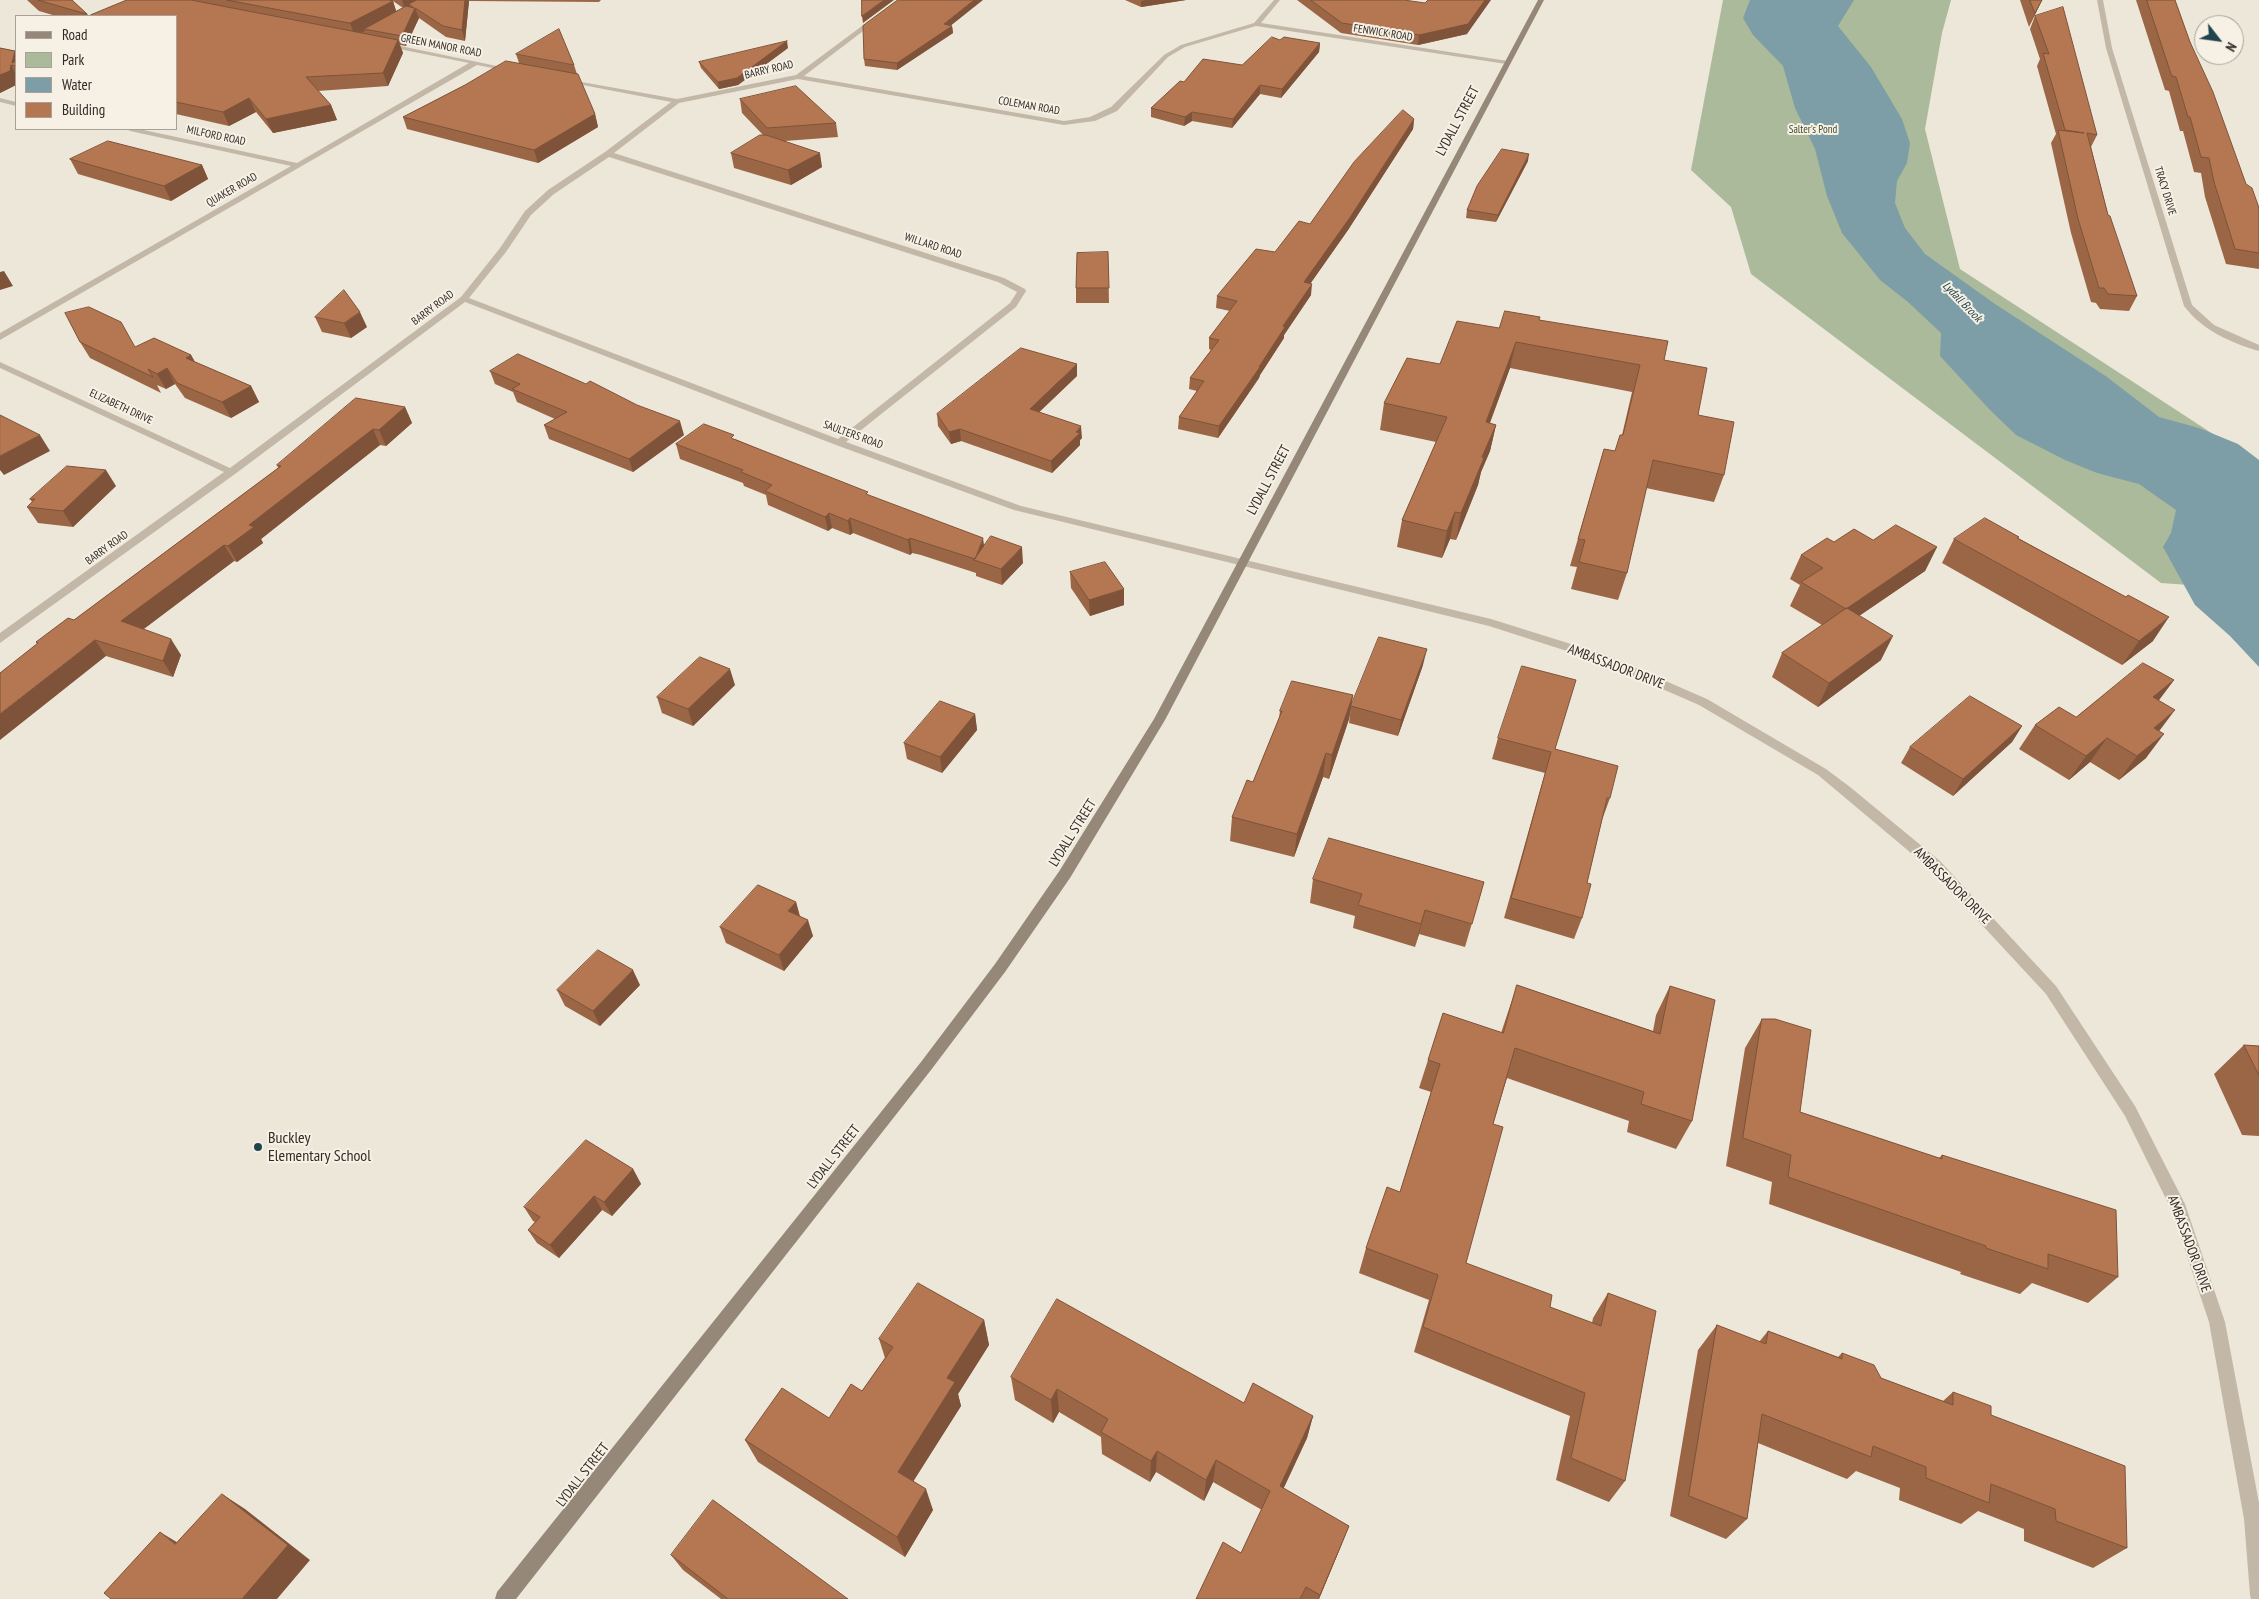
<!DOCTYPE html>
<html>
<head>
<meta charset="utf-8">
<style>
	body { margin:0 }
	#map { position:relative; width:2259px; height:1599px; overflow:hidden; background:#ede7da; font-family:"PT Sans Narrow",sans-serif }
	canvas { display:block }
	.legend { position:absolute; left:15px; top:15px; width:162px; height:115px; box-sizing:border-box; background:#f6f0e5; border:1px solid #a7a199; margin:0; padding:6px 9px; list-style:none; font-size:15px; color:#312b27 }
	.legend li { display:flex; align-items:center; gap:10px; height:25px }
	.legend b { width:25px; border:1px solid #a7a199 }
	.north { position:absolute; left:2194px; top:15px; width:50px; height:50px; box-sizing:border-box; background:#f6f0e5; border:1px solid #a7a199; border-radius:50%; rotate:120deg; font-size:14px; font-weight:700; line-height:20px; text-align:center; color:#312b27 }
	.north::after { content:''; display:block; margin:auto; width:18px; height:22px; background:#22444c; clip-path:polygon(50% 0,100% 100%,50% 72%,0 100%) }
</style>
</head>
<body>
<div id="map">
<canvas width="2259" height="1599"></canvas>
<ul class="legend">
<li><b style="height:6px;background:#968879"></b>Road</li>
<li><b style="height:14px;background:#acba9c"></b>Park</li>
<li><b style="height:14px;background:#7d9ea6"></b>Water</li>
<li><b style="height:14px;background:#b47751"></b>Building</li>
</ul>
<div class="north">N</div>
</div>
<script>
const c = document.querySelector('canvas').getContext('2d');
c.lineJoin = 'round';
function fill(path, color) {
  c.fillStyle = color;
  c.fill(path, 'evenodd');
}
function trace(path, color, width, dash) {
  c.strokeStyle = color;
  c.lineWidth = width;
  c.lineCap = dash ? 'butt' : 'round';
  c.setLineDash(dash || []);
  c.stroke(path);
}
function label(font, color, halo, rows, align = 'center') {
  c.font = font + ' "PT Sans Narrow",sans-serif';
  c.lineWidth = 4;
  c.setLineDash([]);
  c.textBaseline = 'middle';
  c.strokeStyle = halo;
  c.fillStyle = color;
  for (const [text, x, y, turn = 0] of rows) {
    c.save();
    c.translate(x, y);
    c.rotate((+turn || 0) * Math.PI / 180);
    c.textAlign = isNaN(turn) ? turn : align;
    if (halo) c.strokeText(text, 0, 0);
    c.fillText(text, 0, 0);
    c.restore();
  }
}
fill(new Path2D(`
	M1723,0H1951L1942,33L1925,129L1960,269L2259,464V590L2161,583L1751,274L1731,207L1691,170Z`), '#acba9c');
fill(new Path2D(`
	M1750,0H1854L1838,26L1871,67L1902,119L1910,143L1907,163L1897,181L1895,203L1905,228L1925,254L1995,304L2107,377L2159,417L2199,428L2238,444L2259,460V667L2230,636L2195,605L2163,547L2171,533L2176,510L2139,484L2097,473L2065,460L2016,435L1989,409L1940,356L1941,333L1908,302L1880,280L1842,233L1827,196L1815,149L1795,108L1783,66L1753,35L1743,18Z`), '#7d9ea6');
fill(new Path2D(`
	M897,0H904L804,76L1064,121L1090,117L1111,107L1164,55L1181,45L1254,23L1274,0H1280L1261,23L1508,61V63L1506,64L1256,26L1185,47L1168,57L1117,111L1095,121L1064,125L798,79L679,103L614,153L1004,278L1025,289L1026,291L1016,307L846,442L1021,506L1491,619L1606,655L1707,699L1826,769L1850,787L1940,861L2056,986L2135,1106L2185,1204L2225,1322L2259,1503V1599H2251L2250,1595L2244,1519L2209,1322L2172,1211L2125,1116L2046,994L1930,869L1818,775L1699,705L1598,661L1489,626L1014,510L836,445L465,302L235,474L0,643V633L224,472L0,368V362L230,468L461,297L500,248L525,211L548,190L605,152L671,102L567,82L565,81V79L677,99L796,75ZM609,157L998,282L1017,292L1010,303L838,439L469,298L506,252L531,215L554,194Z
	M2097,0H2103L2112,48L2192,305L2214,325L2259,345V351C2231,343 2202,330 2184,306L2106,48Z
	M386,43L516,70L513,72L477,65L0,340V333L291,166L130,131L127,129H139L297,163L469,63L384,46V44Z
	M0,98L16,102V106L0,102Z`), '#c3b8a8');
fill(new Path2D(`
	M1538,0H1544L1165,720L1070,878L1005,972L931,1070L516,1599H495L497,1592L921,1062L995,964L1060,870L1154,719Z`), '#968879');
fill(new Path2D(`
	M27,0H72L87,14L88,16H56L39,11Z
	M127,0H601L599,2L469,1L465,41L446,37L419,18L406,46L400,45L403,53L388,86L318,91L331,105L337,120L273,133L256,112L229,126L176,114V16H92L91,15ZM393,1L403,8L396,11Z
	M1125,0H1186L1141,7Z
	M1297,0H1404L1467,34L1418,45L1341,33Z
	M2020,0H2042L2029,27Z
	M2136,0H2175L2190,42L2246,184L2259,208V269L2226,264L2205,197L2201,173L2194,172L2183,131H2180L2169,91L2165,90Z
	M2035,16L2097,135L2091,147L2108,215L2137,296L2129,311L2100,309L2096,303L2091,302L2071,233L2051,143L2056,134L2037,66L2040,59L2030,29Z
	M952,26L953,33L897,70L865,66L864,59Z
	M1280,40L1320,43L1319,52L1281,98L1260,94L1232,128L1192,121L1184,126L1151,117V108L1184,82L1242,65Z
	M0,48L15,51L16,54V85L0,93Z
	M788,48L738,85L719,89L701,68L699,62Z
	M516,54L574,65L577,74L595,114L598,127L538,163L407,129L403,117L465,85L519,63Z
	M740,99L836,123L838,137L785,141L822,167L791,185L734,168L731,153L763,135L742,113Z
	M1414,119L1413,129L1348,230L1310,284L1311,295L1284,335V338L1260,375L1259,378L1218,438L1178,429L1179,417L1197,391L1189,389L1190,378L1211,350L1209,349V338L1230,311L1216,308L1217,296L1275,252L1310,224Z
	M70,159L202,165L208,179L171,201L78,174Z
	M1528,161L1496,222L1466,218L1467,210Z
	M1108,252L1109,303H1076V288Z
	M315,317L367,327L351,338L322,332Z
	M1539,320L1664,360L1698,415L1724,475L1714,502L1646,488L1627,573L1618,600L1571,589L1577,567L1570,566L1604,449L1615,451L1622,435L1632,392L1510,368L1490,423L1496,425L1490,451L1481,472L1478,485L1456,540L1450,539L1442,558L1397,547L1402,520L1436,442L1380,430L1384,403L1440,364L1499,328Z
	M80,342L135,347L191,355L195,362L251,386L259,402L231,418L185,398L175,384L166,389L157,385L161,393L90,358Z
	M490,371L684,435L633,472L549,439L544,425L555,419L517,402L513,392L495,384Z
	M1077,376L1039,412L1082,438L1080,440V445L1052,473L961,441L951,444L938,426L937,414Z
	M405,407L412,423L386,446L380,445L261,539L263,543L237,562L234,561L143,629L181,655L173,677L106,656L37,644L36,642L74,620L278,468L277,465Z
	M735,439L868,495L1023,563L1002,585L976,576V573L921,555L912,553L910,555L853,533L850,535L832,528L828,531L768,505L766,495L744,486L743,483L680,459L676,444Z
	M116,486L73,527L38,523L27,507L32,502L30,499Z
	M2018,538L2126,597L2153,641L2122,665L1942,563L1954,539Z
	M1873,540L1937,547L1925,571L1859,616L1881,660L1818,707L1772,677L1782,653L1822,625L1790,606L1800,585L1790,579L1801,555L1834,542Z
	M1070,572L1124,605L1090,616L1071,588Z
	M1423,665L1398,736L1349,723L1351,706Z
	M2174,680L2159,700V731L2146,758L2119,780L2090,762L2069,780L2019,749L2035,725L2076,717Z
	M735,685L693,726L662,713L657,697Z
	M1353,695L1349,719L1329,779L1323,777L1294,857L1230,841L1232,817L1253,782L1279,718L1280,711Z
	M975,714L977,730L942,773L907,759L904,743Z
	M2022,726L2012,742L1953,796L1901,763L1910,747Z
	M1498,738L1555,749L1610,798L1602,820L1587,883L1582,918L1574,939L1504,918L1545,773L1492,759Z
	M1313,879L1484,882L1465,947L1419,934L1415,947L1353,928L1355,916L1310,903Z
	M796,902L800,916L813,936L784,971L726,943L720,927Z
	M640,985L600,1026L565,1006L557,990Z
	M1517,985L1653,1031L1656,1015L1670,986L1692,1121L1676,1149L1627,1132L1629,1121L1507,1078L1493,1124L1466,1263L1550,1307L1592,1323L1593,1318L1608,1293L1625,1481L1609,1502L1556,1480L1570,1416L1414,1352L1429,1300L1359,1273L1366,1248L1400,1192L1431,1092L1419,1088L1428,1060L1501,1033Z
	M1762,1019L1800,1112L1939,1158L1942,1155L2118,1277L2088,1303L2032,1283L2020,1294L1960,1274L1961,1272L1769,1204L1772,1182L1726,1166L1745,1048Z
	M2244,1045L2259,1046V1136L2242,1135L2214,1074Z
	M633,1169L641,1184L612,1216L602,1210L559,1258L537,1243L528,1230L535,1222L533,1221L524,1207Z
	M984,1320L989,1345L958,1394L961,1406L913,1481L933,1510L905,1557L758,1462L745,1440L829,1418L862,1391L885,1358L879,1339Z
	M1717,1325L1759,1342L1768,1331L1838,1357L1842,1353L1881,1378L1943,1401L1953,1392L1991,1415L2127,1548L2093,1568L2024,1541V1529L1978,1511L1961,1524L1899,1500L1900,1488L1856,1471L1847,1479L1758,1443L1747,1519L1726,1539L1670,1516L1698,1350Z
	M1011,1377L1244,1403L1313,1416L1307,1438L1283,1489L1349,1526L1341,1546L1319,1599H1196L1241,1553L1262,1510L1213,1482L1204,1501L1156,1472L1150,1482L1102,1454L1101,1437L1059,1412L1053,1423L1015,1400Z
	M671,1555L848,1599H721L683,1570Z`), '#9b6646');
fill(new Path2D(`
	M402,0H424L409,4L410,7L405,10Z
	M465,0H468L469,1L465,41L462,30Z
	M884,0H894L863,23L862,16Z
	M974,0H983L944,31V24Z
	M1145,0H1186L1141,7V1Z
	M1485,0H1491L1467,34L1418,45L1419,35Z
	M2042,0L2029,27L2035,13Z
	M393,1L397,14L364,29L365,31L355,36L350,23Z
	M415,8L419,18L406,46L402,36Z
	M952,26L953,33L897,70V63Z
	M398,40L403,53L388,86L383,73Z
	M787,41L788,48L738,85L719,89L718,82Z
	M1320,43L1319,52L1281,98L1282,89Z
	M15,51L16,54V66L12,63Z
	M11,65L16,75V85L0,93V75Z
	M1260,85V94L1232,128L1233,119Z
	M249,98L256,112L229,126L223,112Z
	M331,105L337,120L273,133L266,119Z
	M1192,112V121L1184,126L1185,117Z
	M595,114L598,127L538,163L534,150Z
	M1414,119L1413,129L1348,230L1303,294L1304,282Z
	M820,153L822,167L791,185L788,170Z
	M1529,154L1528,161L1496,222L1498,215Z
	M202,165L208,179L171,201L164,186Z
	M4,271L13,286L0,290V272Z
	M1312,284L1311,295L1284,335V338L1260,375L1259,378L1218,438L1219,426L1283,326Z
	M360,312L367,327L351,338L344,323Z
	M1516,342L1510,368L1480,449L1486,422Z
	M191,355L200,371L186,358Z
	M1077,364V376L1030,421V409Z
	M167,368L175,384L166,389L157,374Z
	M251,386L259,402L231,418L222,402Z
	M405,407L412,423L386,446L379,430Z
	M680,421L684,435L633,472L629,459Z
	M1496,425L1490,451L1481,472L1478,485L1456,540L1461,513L1482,457Z
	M1081,426L1082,438L1080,440V445L1052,473L1051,461L1076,432Z
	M373,429L380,445L261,539L263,543L237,562L228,546L249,525Z
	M960,429L961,441L951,444L949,432Z
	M40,435L50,451L4,475L0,470V456Z
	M106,470L116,486L73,527L63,511Z
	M1455,512L1450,539L1442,558L1447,531Z
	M829,513L832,528L828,531L825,517Z
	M850,518L853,533L850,535L848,521Z
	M910,538L912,553L910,555L908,540Z
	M983,538L985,552L976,560Z
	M224,545L234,561L132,638L121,621Z
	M1022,547L1023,563L1002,585L1001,569Z
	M1937,547L1925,571L1834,633L1846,609Z
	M1124,589V605L1090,616L1089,600Z
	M2169,617L2153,641L2122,665L2139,641Z
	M1893,636L1881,660L1818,707L1829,683Z
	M171,639L181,655L173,677L163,661Z
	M95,640L106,656L0,740V714Z
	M1427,649L1423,665L1398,736L1401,720Z
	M730,669L735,685L693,726L688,709Z
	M2174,680L2156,704L2153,697Z
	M1353,695L1349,719L1329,779L1332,755Z
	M2175,710L2157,734L2154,728Z
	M975,714L977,730L942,773L940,757Z
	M2022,726L2012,742L1953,796L1963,779Z
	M2164,734L2146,758L2119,780L2137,756Z
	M2107,738L2090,762L2069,780L2086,756Z
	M1326,753L1323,777L1294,857L1297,834Z
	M796,902L800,918L788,911Z
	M1425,910L1419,934L1415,947L1421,924Z
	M808,920L813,936L784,971L779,955Z
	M633,970L640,985L600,1026L593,1011Z
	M633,1169L641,1184L612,1216L604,1202Z
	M594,1196L602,1210L559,1258L550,1245Z
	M984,1320L989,1345L958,1394L961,1406L906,1493L898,1472L947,1378Z
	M1057,1389L1059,1412L1053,1423L1051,1400Z
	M1313,1416L1307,1438L1275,1507L1280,1486Z
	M1157,1451L1156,1472L1150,1482L1151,1461Z
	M1216,1460L1213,1482L1204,1501L1206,1480Z
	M926,1489L933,1510L905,1557L897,1537Z
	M222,1494L245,1509L310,1560L277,1599H242Z
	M1349,1526L1341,1546L1319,1599H1318Z
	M160,1532L185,1547L175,1544Z`), '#7e5339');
const building = new Path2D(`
	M38,0H72L87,14Z
	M127,0H191L398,40L383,73L306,77L331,105L266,119L249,98L223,112L176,102V16H94L91,15Z
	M227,0H389L393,1L350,23Z
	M417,0H465L462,30L443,26L415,8L402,36L364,29L406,6L414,8L409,4Z
	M862,0H884L862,16Z
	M898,0H974L944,24L952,26L897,63L864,59L863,26Z
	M1311,0H1404L1425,3L1428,0H1485L1468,24L1419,35L1342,23Z
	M2030,0H2042L2035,13Z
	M2147,0H2175L2190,42L2213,92L2246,184L2252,188L2259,208V253L2235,249L2214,182L2209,158L2201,157L2190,117H2188L2176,77L2172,76Z
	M2063,7L2097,135L2087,133L2108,215L2110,216L2137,296L2108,294L2104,288H2099L2078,219L2058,130L2084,133L2065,130L2043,53L2049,54L2035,16Z
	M559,29L574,65L516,54Z
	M1272,37L1280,40L1284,37L1320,43L1282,89L1260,85L1233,119L1192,112L1185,117L1151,108L1180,81L1184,82L1203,59L1242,65Z
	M787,41L737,78L718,82L699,62Z
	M0,48L15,51L12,63L16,61V66L11,65L10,71L0,75Z
	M506,61L578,74L595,114L534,150L403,117L465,85Z
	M796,86L836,123L767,128L740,99Z
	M1403,110L1414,119L1349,219L1304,282L1312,284L1283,326L1285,327L1259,367H1260L1219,426L1179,417L1204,381L1190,378L1219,340L1209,338L1237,301L1217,296L1256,249L1275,252L1299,221L1310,224L1354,162Z
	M760,135H766L820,153L788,170L731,153Z
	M108,141L202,165L164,186L70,159Z
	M1502,149L1529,154L1498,215L1467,210L1477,186Z
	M1108,252L1109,288H1076L1077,253Z
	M344,290L360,312L344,323L315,317Z
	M89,307L121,322L135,347L154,338L191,355L186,358L251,386L222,402L177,383L167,368L157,374L148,369L153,377L80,342L65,313Z
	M1505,311L1540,317L1539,320L1668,341L1664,360L1707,368L1698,415L1734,422L1724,475L1653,460L1627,573L1579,562L1585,540L1578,539L1604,449L1615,451L1620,435H1623L1640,365L1516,342L1486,422L1496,425L1482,457L1484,458L1461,513L1455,512L1447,531L1402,520L1447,417L1384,403L1407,358L1440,364L1457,321L1499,328Z
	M1021,348L1077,364L1030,409L1081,426L1076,432L1080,433L1051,461L960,429L949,432L937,414Z
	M518,354L586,384L590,381L637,405L680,421L629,459L544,425L567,412L512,389L520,384L490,371Z
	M356,398L405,407L379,430L373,429L249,525L254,527L228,546L224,545L121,621L171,639L163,661L95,640L0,714V673L38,643L36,642L68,618L74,620L281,466L277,465Z
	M0,415L40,435L0,456Z
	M704,424L734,435L731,438L868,492L866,494L983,538L976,557L975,559L919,541L910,538L908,540L850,518L848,521L829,513L825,517L765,491L772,485L741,472L743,470L676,444Z
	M67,466L106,470L63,511L27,507L35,499H30Z
	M1985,518L2019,537L2017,538L2126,597L2128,595L2169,617L2139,641L1954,539Z
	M1896,525L1937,547L1846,609L1801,582L1823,568L1801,555L1827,538L1834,542L1854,529L1873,540Z
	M991,536L1022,547L1001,569L974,560Z
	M1105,562L1124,589L1089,600L1070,572Z
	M1847,608L1893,636L1829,683L1782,653Z
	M1379,637L1427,649L1401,720L1351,706Z
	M700,657L730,669L688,709L657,697Z
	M2143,663L2174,680L2153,697L2175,710L2154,728L2164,734L2137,756L2107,738L2086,756L2035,725L2059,707L2076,717Z
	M1522,666L1576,680L1555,749L1618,766L1610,798H1607L1587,883L1591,884L1582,918L1511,898L1551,752L1498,738Z
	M1292,681L1353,695L1332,755L1326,753L1297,834L1232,817L1247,780L1253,782L1282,711H1280Z
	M1970,696L2022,726L1963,779L1910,747Z
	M940,701L975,714L940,757L904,743Z
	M1329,838L1484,882L1472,924L1425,910L1421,924L1358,905L1362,894L1313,879Z
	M758,885L796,902L788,911L808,920L779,955L720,927Z
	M598,950L633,970L593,1011L557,990Z
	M1517,985L1660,1034L1670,986L1715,1000L1692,1121L1641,1104L1644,1092L1515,1048L1493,1124L1503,1127L1466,1263L1552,1295L1550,1307L1601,1326L1608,1293L1656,1311L1625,1481L1571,1458L1585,1393L1423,1327L1438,1275L1366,1248L1387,1187L1400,1192L1440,1064L1428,1060L1443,1013L1503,1033Z
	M1762,1019H1775L1811,1030L1800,1112L1942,1159V1155L2116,1210L2118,1277L2048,1254V1269L1986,1248V1246L1788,1177L1791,1155L1743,1138Z
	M2244,1045L2259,1046V1075Z
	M586,1140L633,1169L604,1202L594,1196L550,1245L528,1230L540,1217L524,1207Z
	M918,1283L984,1320L947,1378L955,1382L898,1472L926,1489L897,1537L745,1440L782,1388L829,1418L851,1384L862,1391L893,1347L879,1339Z
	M1057,1299L1244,1403L1253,1383L1313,1416L1280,1486L1349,1526L1320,1595L1306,1587L1300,1599H1196L1223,1542L1241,1553L1270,1491L1216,1460L1206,1480L1157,1451L1151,1461L1101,1432L1108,1419L1057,1389L1051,1400L1011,1377Z
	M1717,1325L1766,1344L1768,1331L1842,1359V1353L1874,1365L1881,1378L1953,1405V1392L1991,1406V1415L2125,1466L2127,1548L2056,1521L2055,1509L1991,1484L1989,1503L1926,1478V1467L1873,1446L1871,1457L1762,1414L1747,1519L1689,1496Z
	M222,1494L288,1545L242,1599H111L104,1593L160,1532L175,1544Z
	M713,1500L848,1599H728L671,1555Z`);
fill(building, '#b47751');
trace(building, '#7e5339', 1);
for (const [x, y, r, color] of [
	[258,1147,5,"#22444c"]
]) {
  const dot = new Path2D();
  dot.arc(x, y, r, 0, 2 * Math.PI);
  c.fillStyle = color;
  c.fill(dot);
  trace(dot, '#f6f0e5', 2);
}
label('11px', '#312b27', '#f6f0e5', [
	["FENWICK ROAD",1383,33,9],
	["GREEN MANOR ROAD",441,46,11],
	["BARRY ROAD",769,70,-13],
	["COLEMAN ROAD",1029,106,10],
	["MILFORD ROAD",216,136,12],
	["QUAKER ROAD",232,190,-30],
	["TRACY DRIVE",2165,191,73],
	["WILLARD ROAD",933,246,18],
	["BARRY ROAD",433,308,-37],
	["ELIZABETH DRIVE",121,407,25],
	["SAULTERS ROAD",853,435,20],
	["BARRY ROAD",107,548,-36]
]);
label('11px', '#3d4c2e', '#f6f0e5', [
	["Salter's Pond",1813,130]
]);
label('italic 12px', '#22444c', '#f6f0e5', [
	["Lydall Brook",1962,302,46]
]);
label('14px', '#312b27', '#f6f0e5', [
	["LYDALL STREET",1458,121,-62],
	["LYDALL STREET",1269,480,-62],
	["AMBASSADOR DRIVE",1616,667,21],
	["LYDALL STREET",1073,833,-58],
	["AMBASSADOR DRIVE",1952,886,45],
	["LYDALL STREET",834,1157,-52],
	["AMBASSADOR DRIVE",2189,1244,70],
	["LYDALL STREET",583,1475,-52]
]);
label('16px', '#312b27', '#f6f0e5', [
	["Buckley",268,1138],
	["Elementary School",268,1156]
], 'left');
</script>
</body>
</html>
